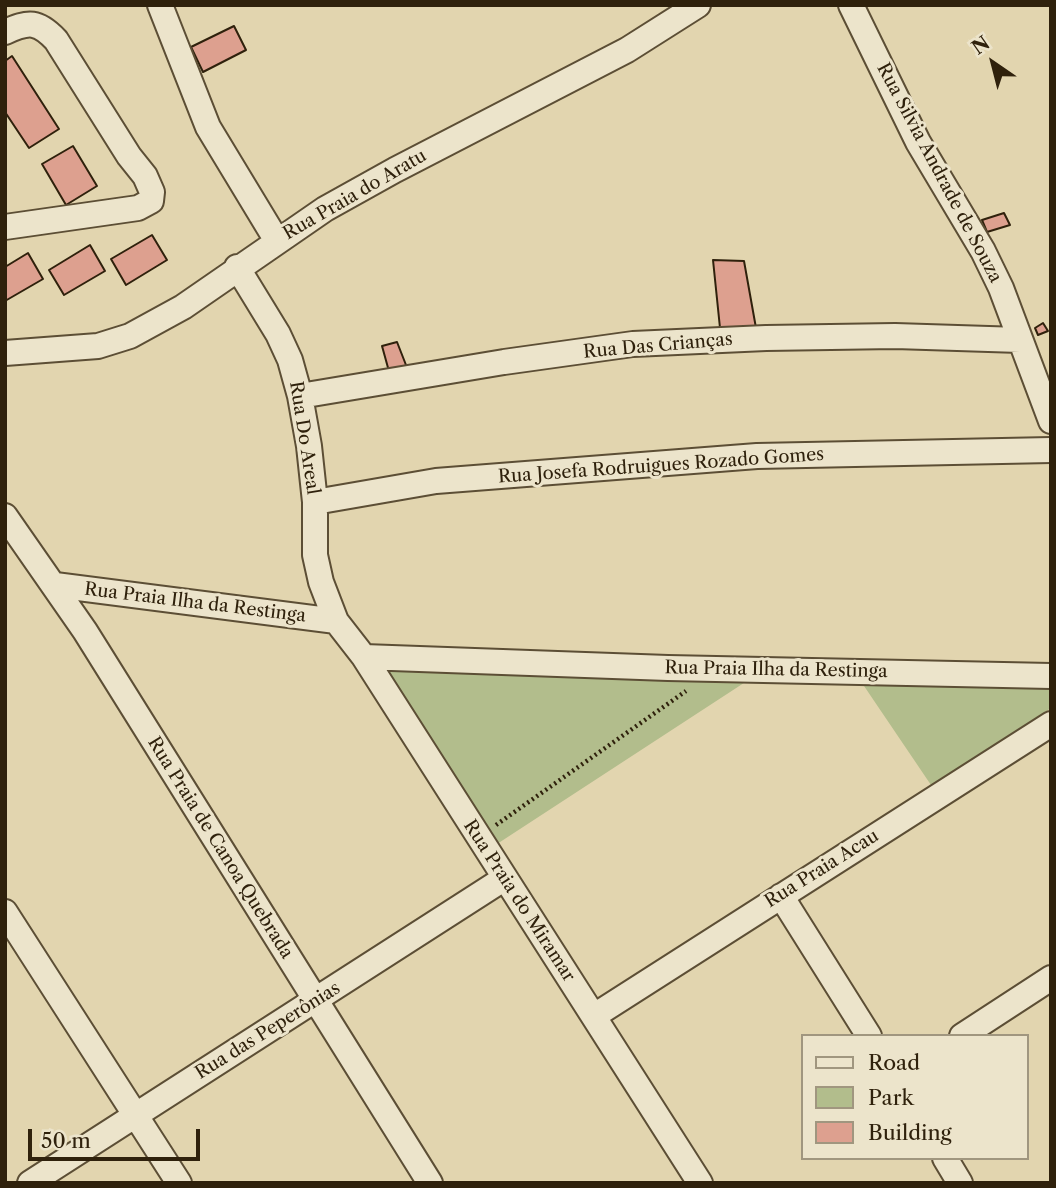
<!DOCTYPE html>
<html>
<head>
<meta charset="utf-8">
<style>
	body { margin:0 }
	#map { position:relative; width:1056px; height:1188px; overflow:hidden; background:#e2d5af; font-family:"Libre Caslon Text",serif }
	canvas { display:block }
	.frame { position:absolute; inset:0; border:7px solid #2f210c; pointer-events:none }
	.legend { position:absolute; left:801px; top:1034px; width:228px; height:126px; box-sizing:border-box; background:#ece4cb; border:2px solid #a0967f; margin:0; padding:9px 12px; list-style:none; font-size:21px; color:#2f210c }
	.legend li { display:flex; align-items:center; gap:14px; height:35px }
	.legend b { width:35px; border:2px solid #a0967f }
	.north { position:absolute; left:958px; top:28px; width:70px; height:70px; -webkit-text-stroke:5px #ece4cb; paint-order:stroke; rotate:325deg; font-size:19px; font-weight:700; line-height:28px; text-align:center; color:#2f210c }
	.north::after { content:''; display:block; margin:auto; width:24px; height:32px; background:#2f210c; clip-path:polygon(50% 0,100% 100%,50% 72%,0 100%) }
	.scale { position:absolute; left:28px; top:1129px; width:172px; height:32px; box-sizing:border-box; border:4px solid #2f210c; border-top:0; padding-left:9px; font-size:21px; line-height:24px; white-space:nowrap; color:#2f210c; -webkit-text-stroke:5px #ece4cb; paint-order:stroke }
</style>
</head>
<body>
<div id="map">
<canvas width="1056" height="1188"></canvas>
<div class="frame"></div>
<ul class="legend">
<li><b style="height:9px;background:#ece4cb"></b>Road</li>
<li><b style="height:19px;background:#b2bd8c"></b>Park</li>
<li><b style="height:19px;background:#dda08f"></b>Building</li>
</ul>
<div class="north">N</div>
<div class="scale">50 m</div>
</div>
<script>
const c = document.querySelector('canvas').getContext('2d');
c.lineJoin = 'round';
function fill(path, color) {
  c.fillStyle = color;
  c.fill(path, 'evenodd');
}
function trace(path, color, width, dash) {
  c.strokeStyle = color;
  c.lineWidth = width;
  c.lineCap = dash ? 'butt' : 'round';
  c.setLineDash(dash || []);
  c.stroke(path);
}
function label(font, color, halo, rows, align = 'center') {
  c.font = font + ' "Libre Caslon Text",serif';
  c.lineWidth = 6;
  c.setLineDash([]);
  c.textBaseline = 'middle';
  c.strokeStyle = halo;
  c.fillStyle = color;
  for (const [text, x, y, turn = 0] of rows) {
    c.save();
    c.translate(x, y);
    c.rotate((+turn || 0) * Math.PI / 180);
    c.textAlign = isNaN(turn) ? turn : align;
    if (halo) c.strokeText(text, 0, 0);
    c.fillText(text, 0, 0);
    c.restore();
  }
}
fill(new Path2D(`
	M391,670L750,679L497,844L387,674Z
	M862,683L1051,686V708L931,785Z`), '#b2bd8c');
const building = new Path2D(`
	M234,26L246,50L203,72L191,47Z
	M12,56L59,129L29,148L5,112V61Z
	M73,146L97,186L66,205L42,164Z
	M1004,213L1010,225L987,232L982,220Z
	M152,235L167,260L126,285L111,259Z
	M90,245L105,271L64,295L49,270Z
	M28,253L43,279L5,301V267Z
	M713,260L744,261L756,328H720Z
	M1043,323L1048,331L1038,335L1035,328Z
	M397,342L406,365L390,375L382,346Z`);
fill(building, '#dda08f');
trace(building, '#2f210c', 2);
const minor = new Path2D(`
	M160,5L208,127L277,241
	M851,5L918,142L983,251L1001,288L1051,421
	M5,32C29,21 38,21 56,40L129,156L145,176L152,192L151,201L138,208L5,227
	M237,267L278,334L290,360L300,396L309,446L315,502V555L321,582L336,621L364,657L700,1183
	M5,353L98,346L130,336L183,307L325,209L395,170L627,50L698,5
	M300,396L504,362L633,344L766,338L895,336L1020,340
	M315,502L436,481L757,456L1051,450
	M5,516L85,631L430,1183
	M55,585L336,621
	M364,657L668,668L1051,676
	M781,896L869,1036
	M5,912L179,1183
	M594,1016L1051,724
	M962,1036L1051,978
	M945,1158L960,1183
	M30,1183L505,878`);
trace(minor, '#5c4e35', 28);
trace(new Path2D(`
	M496,825L686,691`), '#2f210c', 4.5, [2, 3.5]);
trace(minor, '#ece4cb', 24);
label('18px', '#2f210c', '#ece4cb', [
	["Rua Silvia Andrade de Souza",939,173,62],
	["Rua Praia do Aratu",355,195,-30],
	["Rua Das Crianças",658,346,-5],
	["Rua Do Areal",304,438,81],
	["Rua Josefa Rodruigues Rozado Gomes",661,466,-4],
	["Rua Praia Ilha da Restinga",195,603,7],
	["Rua Praia Ilha da Restinga",776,670,1],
	["Rua Praia de Canoa Quebrada",220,848,58],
	["Rua Praia Acau",822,869,-32],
	["Rua Praia do Miramar",519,901,57],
	["Rua das Peperônias",268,1031,-32]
]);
</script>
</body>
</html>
